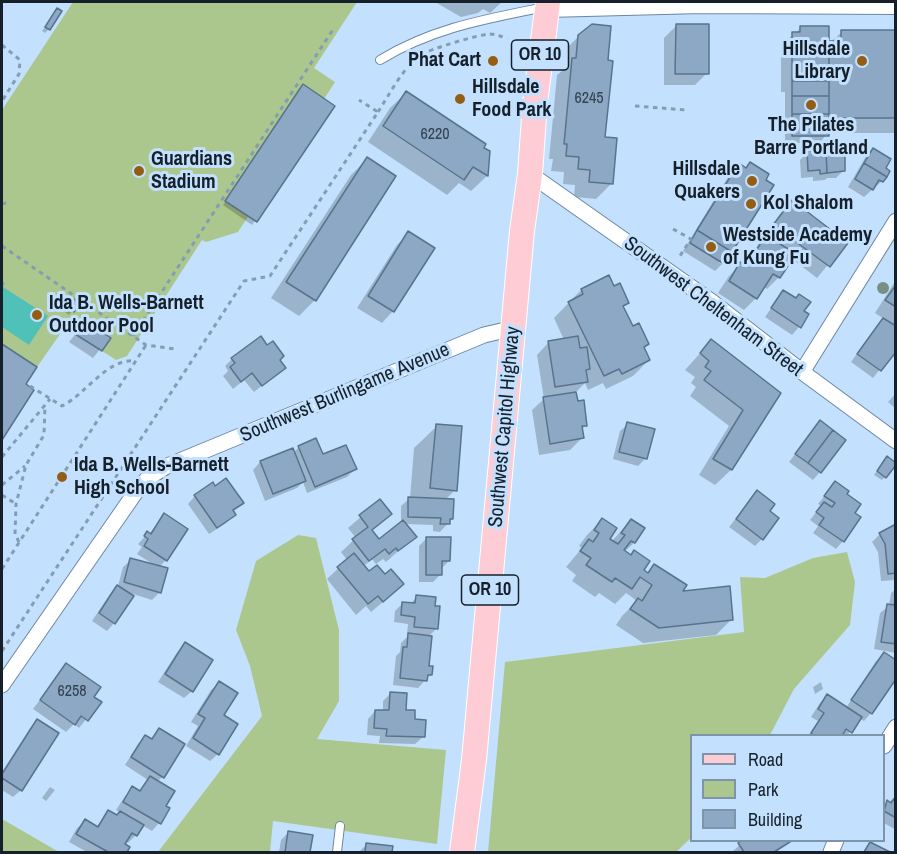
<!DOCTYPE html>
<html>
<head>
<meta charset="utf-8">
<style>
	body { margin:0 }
	#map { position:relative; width:897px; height:854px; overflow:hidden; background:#c3e1fe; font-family:"Archivo Narrow",sans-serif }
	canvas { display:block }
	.frame { position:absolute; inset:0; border:3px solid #15202a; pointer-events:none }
	.legend { position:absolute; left:690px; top:734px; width:195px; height:108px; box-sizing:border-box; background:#c3e1fe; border:2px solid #7d94a9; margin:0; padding:8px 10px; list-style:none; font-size:18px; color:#15202a }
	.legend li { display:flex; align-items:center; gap:12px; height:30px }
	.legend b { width:30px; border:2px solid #7d94a9 }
</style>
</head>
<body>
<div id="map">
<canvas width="897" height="854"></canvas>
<div class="frame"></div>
<ul class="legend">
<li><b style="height:8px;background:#fdccd4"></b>Road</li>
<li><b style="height:16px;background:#acc78d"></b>Park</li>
<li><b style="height:16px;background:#8ca8c4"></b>Building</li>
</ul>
</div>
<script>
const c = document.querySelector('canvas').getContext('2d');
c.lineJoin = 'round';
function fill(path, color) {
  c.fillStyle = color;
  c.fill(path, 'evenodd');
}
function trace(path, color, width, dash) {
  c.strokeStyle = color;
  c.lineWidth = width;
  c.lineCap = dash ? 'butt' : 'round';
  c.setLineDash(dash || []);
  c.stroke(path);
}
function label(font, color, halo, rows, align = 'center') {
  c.font = font + ' "Archivo Narrow",sans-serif';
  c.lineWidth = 6;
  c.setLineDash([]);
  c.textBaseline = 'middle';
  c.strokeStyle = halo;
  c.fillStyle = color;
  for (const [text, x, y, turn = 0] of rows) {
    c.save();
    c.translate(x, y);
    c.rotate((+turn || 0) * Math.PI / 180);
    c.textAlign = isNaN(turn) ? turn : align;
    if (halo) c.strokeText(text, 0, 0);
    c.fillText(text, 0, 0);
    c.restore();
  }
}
fill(new Path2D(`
	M73,2H357L314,68L335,82L238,232L206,242L202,240L127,356L116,360L65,327L37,367L2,344V110Z
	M298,535L316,538L339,630V701L317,739L446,750L437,844L273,821L270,852H158L262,716L250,666L236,630L256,561Z
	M847,552L855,582L850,625L794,689L770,735L692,736L691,838L676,852H488L505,662L744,632L740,577L765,578L813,558Z
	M2,819L59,852H2Z`), '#acc78d');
fill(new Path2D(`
	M2,281L5,283L3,287L48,316L29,345L2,327Z`), '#4fc1b9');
fill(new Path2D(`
	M435,2H502L490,13L483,9L478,13L461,17Z
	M57,10L49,29L45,33L42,31Z
	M676,26L707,73L695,85H664V38Z
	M801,28L827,45L842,32L896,31V133H827L820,143H785V92H781V45Z
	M579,36L604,138L611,184L596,199L574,197L575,185L563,184L564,172L551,171L553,159H549L557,75L562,71L563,52Z
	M300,90L333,106L252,225L223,205Z
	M406,93L488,152L487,176L471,191L459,183L447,195L368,142L390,108Z
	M873,150L884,169L882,181L864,197L848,187L865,158Z
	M808,152L844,170L836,178H827L825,180L813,181V177L801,178L800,160Z
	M367,159L394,177L315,300L299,316L271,298L351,175Z
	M750,164L719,263L722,264L715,271L683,251L728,177L739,165L745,169Z
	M792,202L846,243L817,278L791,258L779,277L767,289L763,286L756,298L744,310L718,293L729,276L741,264L743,266L780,214Z
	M409,233L393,311L382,323L357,308L397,245Z
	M896,280V349L873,378L851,362L876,327L884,319L875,313Z
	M614,288L627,303L622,308L632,328L647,344L643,348L649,360L633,376L606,389L603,383L588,390L585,383L575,393L586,425L581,430L582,438L570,450L539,455L532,410L544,399L537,355L548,343L564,340L554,318L581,290Z
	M783,291L799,327L792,335L765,317Z
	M66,302L78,304L69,315L61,309Z
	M85,322L109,338L93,358L69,342Z
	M711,341L779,393L731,470L715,485L699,475L729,426L690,396L696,387L691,383L695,377L685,370Z
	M2,346L35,368L24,385L32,390L2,437Z
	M232,359L284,368L254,392L244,380L233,389L223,376L228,371L225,366Z
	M896,393V409L888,402Z
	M820,422V472L813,480L789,462Z
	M628,424L646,458L638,466L613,459L620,431Z
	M437,426L455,490L445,500L452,519L440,532L433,531V525L405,524L415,536L386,562L383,559L376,564L372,559L364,566L390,596L371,612L366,606L356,615L327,579L347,560L341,552L356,538L348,528L379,501L390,514L371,531L379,541L401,524V506L410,498L414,448Z
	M299,447L355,469L347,477L307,493L303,482L297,488L265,501L253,470L260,462L292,450L293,453Z
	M883,462L885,477L882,480L874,475Z
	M835,483L845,494L853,513L843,541L836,549L813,533L818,526L810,520L821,506L818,504Z
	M757,492L768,511L762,539L755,546L729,527Z
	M195,496L242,503L232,512L234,515L226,523L209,534L188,504Z
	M164,515L186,529L166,560L159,567L160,592L152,600L133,594L114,623L107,631L92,621L110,594L118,586L123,567L131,560L154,565L137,554L142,547L138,544L148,533L149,534Z
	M602,520L608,539L611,542L631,520L643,528L634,543L624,552L642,570L647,573L655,566L680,593L732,619L716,635L643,643L616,625L622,616L637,601L626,593L615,604L599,593L595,597L572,581L576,575L566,567L582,548L579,546L587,535Z
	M896,526V580L881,581L878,552L872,542L880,534Z
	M427,538L449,561L441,569V574L433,582H419V546Z
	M896,589V653L874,649L880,613L889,606L891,593Z
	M417,597L437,628L428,637L427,667L431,674L418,688L393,685L396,656L400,652L401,643L410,634H407L408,624L394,622L395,611L403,603L410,604Z
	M186,644L192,691L184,698L158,682L178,651Z
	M884,654L871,713L864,721L859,718L847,736H808L818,721L811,717L820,703L827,696L846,708L876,661Z
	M66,665L92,697L100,702L79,728L74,724L66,732L33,709Z
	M821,682L823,689L815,694L813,687Z
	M219,683L222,716L218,754L210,761L186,746L198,726L191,722L211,690Z
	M391,693L413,721L423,737L415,744L379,743L380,736L367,735L368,719L375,711L383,712V701Z
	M38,720L21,790L13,797L2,790V772L30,728Z
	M160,730L162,777L157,782L164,806L168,809L159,823L152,831L142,825L136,835L128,843L125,841L123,845L128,848L126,852H87L69,842L77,828L85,821L96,827L108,812L116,817L120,812L116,810L125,796L133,788L138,792L148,780L125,765L138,744L146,737L151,740Z
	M50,787L55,790L46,801L42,798Z
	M896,796V830L884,823V806Z
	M289,832L311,836L309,852H279L281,840Z
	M745,840H793L776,852H732Z
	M367,844L391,848L390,852H359Z`), '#0003');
const building = new Path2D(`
	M57,8L62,11L50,30L45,27Z
	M592,24L611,26L608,60L613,61L605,137L617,138L613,184L589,182L590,170L578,169L579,157L566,156L567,144H564L572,58H576L578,35Z
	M676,24H709V74H675Z
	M800,26H829V81H792V32H800Z
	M841,30H896V118H829V41H841Z
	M792,81H829V96H792Z
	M303,84L335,106L257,222L225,201Z
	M406,91L486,144L484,148L490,151L488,176L473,167L464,180L383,126Z
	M792,96H829V114H792Z
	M792,114H829V136H792Z
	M873,148L891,159L886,168L890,171L887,177L864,163Z
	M845,149V171L827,173L826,150Z
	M826,150L827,173L820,174V170L808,171L807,151Z
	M367,157L396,176L316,301L286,282Z
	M750,162L769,174L766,180L774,185L732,252L697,230L739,163L746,168Z
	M864,163L887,177L883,182L879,180L873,190L855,179Z
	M792,200L848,243L830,267L773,225Z
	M697,230L732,252L724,264L690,243Z
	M408,231L435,248L394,312L368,296Z
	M766,235L796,254L780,278L773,274L757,299L729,281L740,262L746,266Z
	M609,275L614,286L620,283L629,303L623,306L633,326L639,323L649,344L644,347L650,360L622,374L619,369L604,376L568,302L583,294L581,289Z
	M896,285V307L885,300Z
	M783,290L796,298L799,294L811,302L804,311L809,314L801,328L771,308Z
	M69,296L80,303L74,312L64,305Z
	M883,318L896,326V352L881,371L857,354Z
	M84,320L111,338L102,351L75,334Z
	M261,336L267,345L273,341L284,356L280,360L286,368L262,386L252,373L241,382L230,367L235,363L231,358Z
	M578,336L580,348L587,347L590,369L586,370L588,382L555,387L548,341Z
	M711,339L781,393L732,470L713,459L743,410L704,380L711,371L705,367L709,361L700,353Z
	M2,344L37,367L26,384L34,390L2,440Z
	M576,392L578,401L584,400L587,426H582L584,438L550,444L543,397Z
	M820,420L833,430L808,463L795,454Z
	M627,422L655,429L647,459L619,452Z
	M436,424L462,426L457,491L430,488Z
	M833,430L846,440L821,473L808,463Z
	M316,438L323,454L346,445L357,469L315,487L298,446Z
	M293,448L306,481L273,494L260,461Z
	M887,456L896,463V465L886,478L877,471Z
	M226,478L244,503L233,510L236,515L217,528L194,495L213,482L215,486Z
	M835,481L849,491L847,494L861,504L855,513L861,517L844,542L819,525L824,518L816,512L824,502L832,507L835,503L824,496Z
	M757,490L775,504L770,511L779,518L763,540L736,519Z
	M408,497L454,499L453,519H450V524H440L441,518L408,517Z
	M380,499L392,514L372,530L379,539L403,520L417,537L398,551L396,548L389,554L385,549L369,561L352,539L368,527L359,515Z
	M164,513L188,529L167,561L144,546L148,539L144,536L147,531L151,534Z
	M602,518L617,528L610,539L618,544L625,535L621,533L631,519L645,528L635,543L631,541L624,550L631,555L634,550L650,561L644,570L648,573L654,564L687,585L683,591L730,586L733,620L659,628L630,609L638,598L642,601L652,585L640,577L632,589L615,578L612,582L586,565L591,558L580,551L589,539L593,542L599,533L594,530Z
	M896,524V573L888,574L885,544L879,533Z
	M426,537H451L450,561H442V575H426Z
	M354,553L369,571L377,565L385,574L391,569L404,584L383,602L378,596L368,604L337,567Z
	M130,558L168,568L161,593L124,582Z
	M117,585L134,596L115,624L99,613Z
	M416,595L436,597L435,606H440L438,629L414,627L415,617L401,615L402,602L415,603Z
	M896,599V644L881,642L887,604L894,605Z
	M408,633L432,636L429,666H433L432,675H428L427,681L400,678L403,647H407Z
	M185,642L213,660L193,692L165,674Z
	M884,652L896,660V679L872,714L851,700Z
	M66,663L101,687L94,697L102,702L88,721L81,716L75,725L40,700Z
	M219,681L238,693L224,715L238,724L219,755L193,738L205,718L198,714Z
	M390,692L407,693L406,710H415V719L426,720L425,737L386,736L387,729L374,728L375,710H389Z
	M827,694L862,717L852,733L846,729L842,736H815L811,733L824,713L818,709Z
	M37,719L59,733L22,791L2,778V774Z
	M159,728L185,744L164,778L131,757L145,735L152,739Z
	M150,776L175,791L166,806L170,808L161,824L123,802L132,786L140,791Z
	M896,796V818L884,811L887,800L891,803Z
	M108,810L117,815L120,811L144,825L137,836L132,833L125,844L130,847L127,852H108L76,834L85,819L98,827Z
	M288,831L313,835L310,852H285Z
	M742,840H793L774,852H744L738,843Z
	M870,842L890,852H864Z
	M366,843L393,846L392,852H365Z`);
fill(building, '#8ca8c4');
trace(building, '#58738c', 1.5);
const service = new Path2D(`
	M380,60C432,28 486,19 545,7
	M337,852L340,826`);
const minor = new Path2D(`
	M530,174L712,302L809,377L896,441
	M802,372L896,221
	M2,685L135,493L148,478L165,467L484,335L514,328
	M884,746L896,727
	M831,852L836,840`);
const tertiary = new Path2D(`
	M547,7L702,3L896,4`);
const primary = new Path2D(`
	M462,852L474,760L522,231L530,174L535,103L548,2`);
trace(service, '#6c87a2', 10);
trace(minor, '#6c87a2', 17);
trace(tertiary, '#6c87a2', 22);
trace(primary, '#fff', 26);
trace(new Path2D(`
	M2,45L20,60L19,74L2,101
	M635,106L686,110
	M378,112C389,95 404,66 421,55C430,49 477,35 489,34C496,34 501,36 507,39
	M2,204L10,202
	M673,229L691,239L678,259
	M2,246L146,345L175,349
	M133,336L334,28
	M30,386L62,406C85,395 107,358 135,361
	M2,457L50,399
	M2,485L25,466
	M2,495L16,504
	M19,542L15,534L16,504L26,465L44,435L45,405
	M2,569L146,345
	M2,651L244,281L270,276L378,112L359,100`), '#859db3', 3, [4.5, 4.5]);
trace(service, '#fff', 8);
trace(minor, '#fff', 15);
trace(tertiary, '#fff', 20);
trace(primary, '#fdccd4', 24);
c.fillStyle = '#779081';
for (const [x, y] of [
	[883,288]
]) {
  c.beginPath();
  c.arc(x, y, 6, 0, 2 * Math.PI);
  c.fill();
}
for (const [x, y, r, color] of [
	[493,61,6,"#935e14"],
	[862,61,6,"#935e14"],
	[460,99,6,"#935e14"],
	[811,105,6,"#935e14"],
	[139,171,6,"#935e14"],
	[752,181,6,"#935e14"],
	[751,204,6,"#935e14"],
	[711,247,6,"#935e14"],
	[37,315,6,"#935e14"],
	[62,477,6,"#935e14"]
]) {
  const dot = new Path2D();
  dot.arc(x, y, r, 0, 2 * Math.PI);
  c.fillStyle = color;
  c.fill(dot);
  trace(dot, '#c3e1fe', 2);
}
label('16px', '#334250', null, [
	["6245",589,99],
	["6220",435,135],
	["6258",72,692]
]);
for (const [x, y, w] of [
	[540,55,57],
	[490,590,57]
]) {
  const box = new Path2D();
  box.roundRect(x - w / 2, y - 15, w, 30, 4.5);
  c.fillStyle = '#c3e1fe';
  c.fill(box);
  trace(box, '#15202a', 1.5);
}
label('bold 18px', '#15202a', null, [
	["OR 10",540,55],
	["OR 10",490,590]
]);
label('bold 20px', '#15202a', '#c3e1fe', [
	["Hillsdale",850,50,"right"],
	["Library",850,73,"right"],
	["Phat Cart",481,61,"right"],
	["Hillsdale",472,88],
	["Food Park",472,111],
	["The Pilates",811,126,"center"],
	["Barre Portland",811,149,"center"],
	["Guardians",151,160],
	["Stadium",151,183],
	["Hillsdale",740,170,"right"],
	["Quakers",740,193,"right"],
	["Kol Shalom",763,204],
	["Westside Academy",723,236],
	["of Kung Fu",723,259],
	["Ida B. Wells-Barnett",49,304],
	["Outdoor Pool",49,327],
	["Ida B. Wells-Barnett",74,466],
	["High School",74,489]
], 'left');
label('20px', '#15202a', '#c3e1fe', [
	["Southwest Cheltenham Street",713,307,37],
	["Southwest Burlingame Avenue",345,393,-23],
	["Southwest Capitol Highway",505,427,-85]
]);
</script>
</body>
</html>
